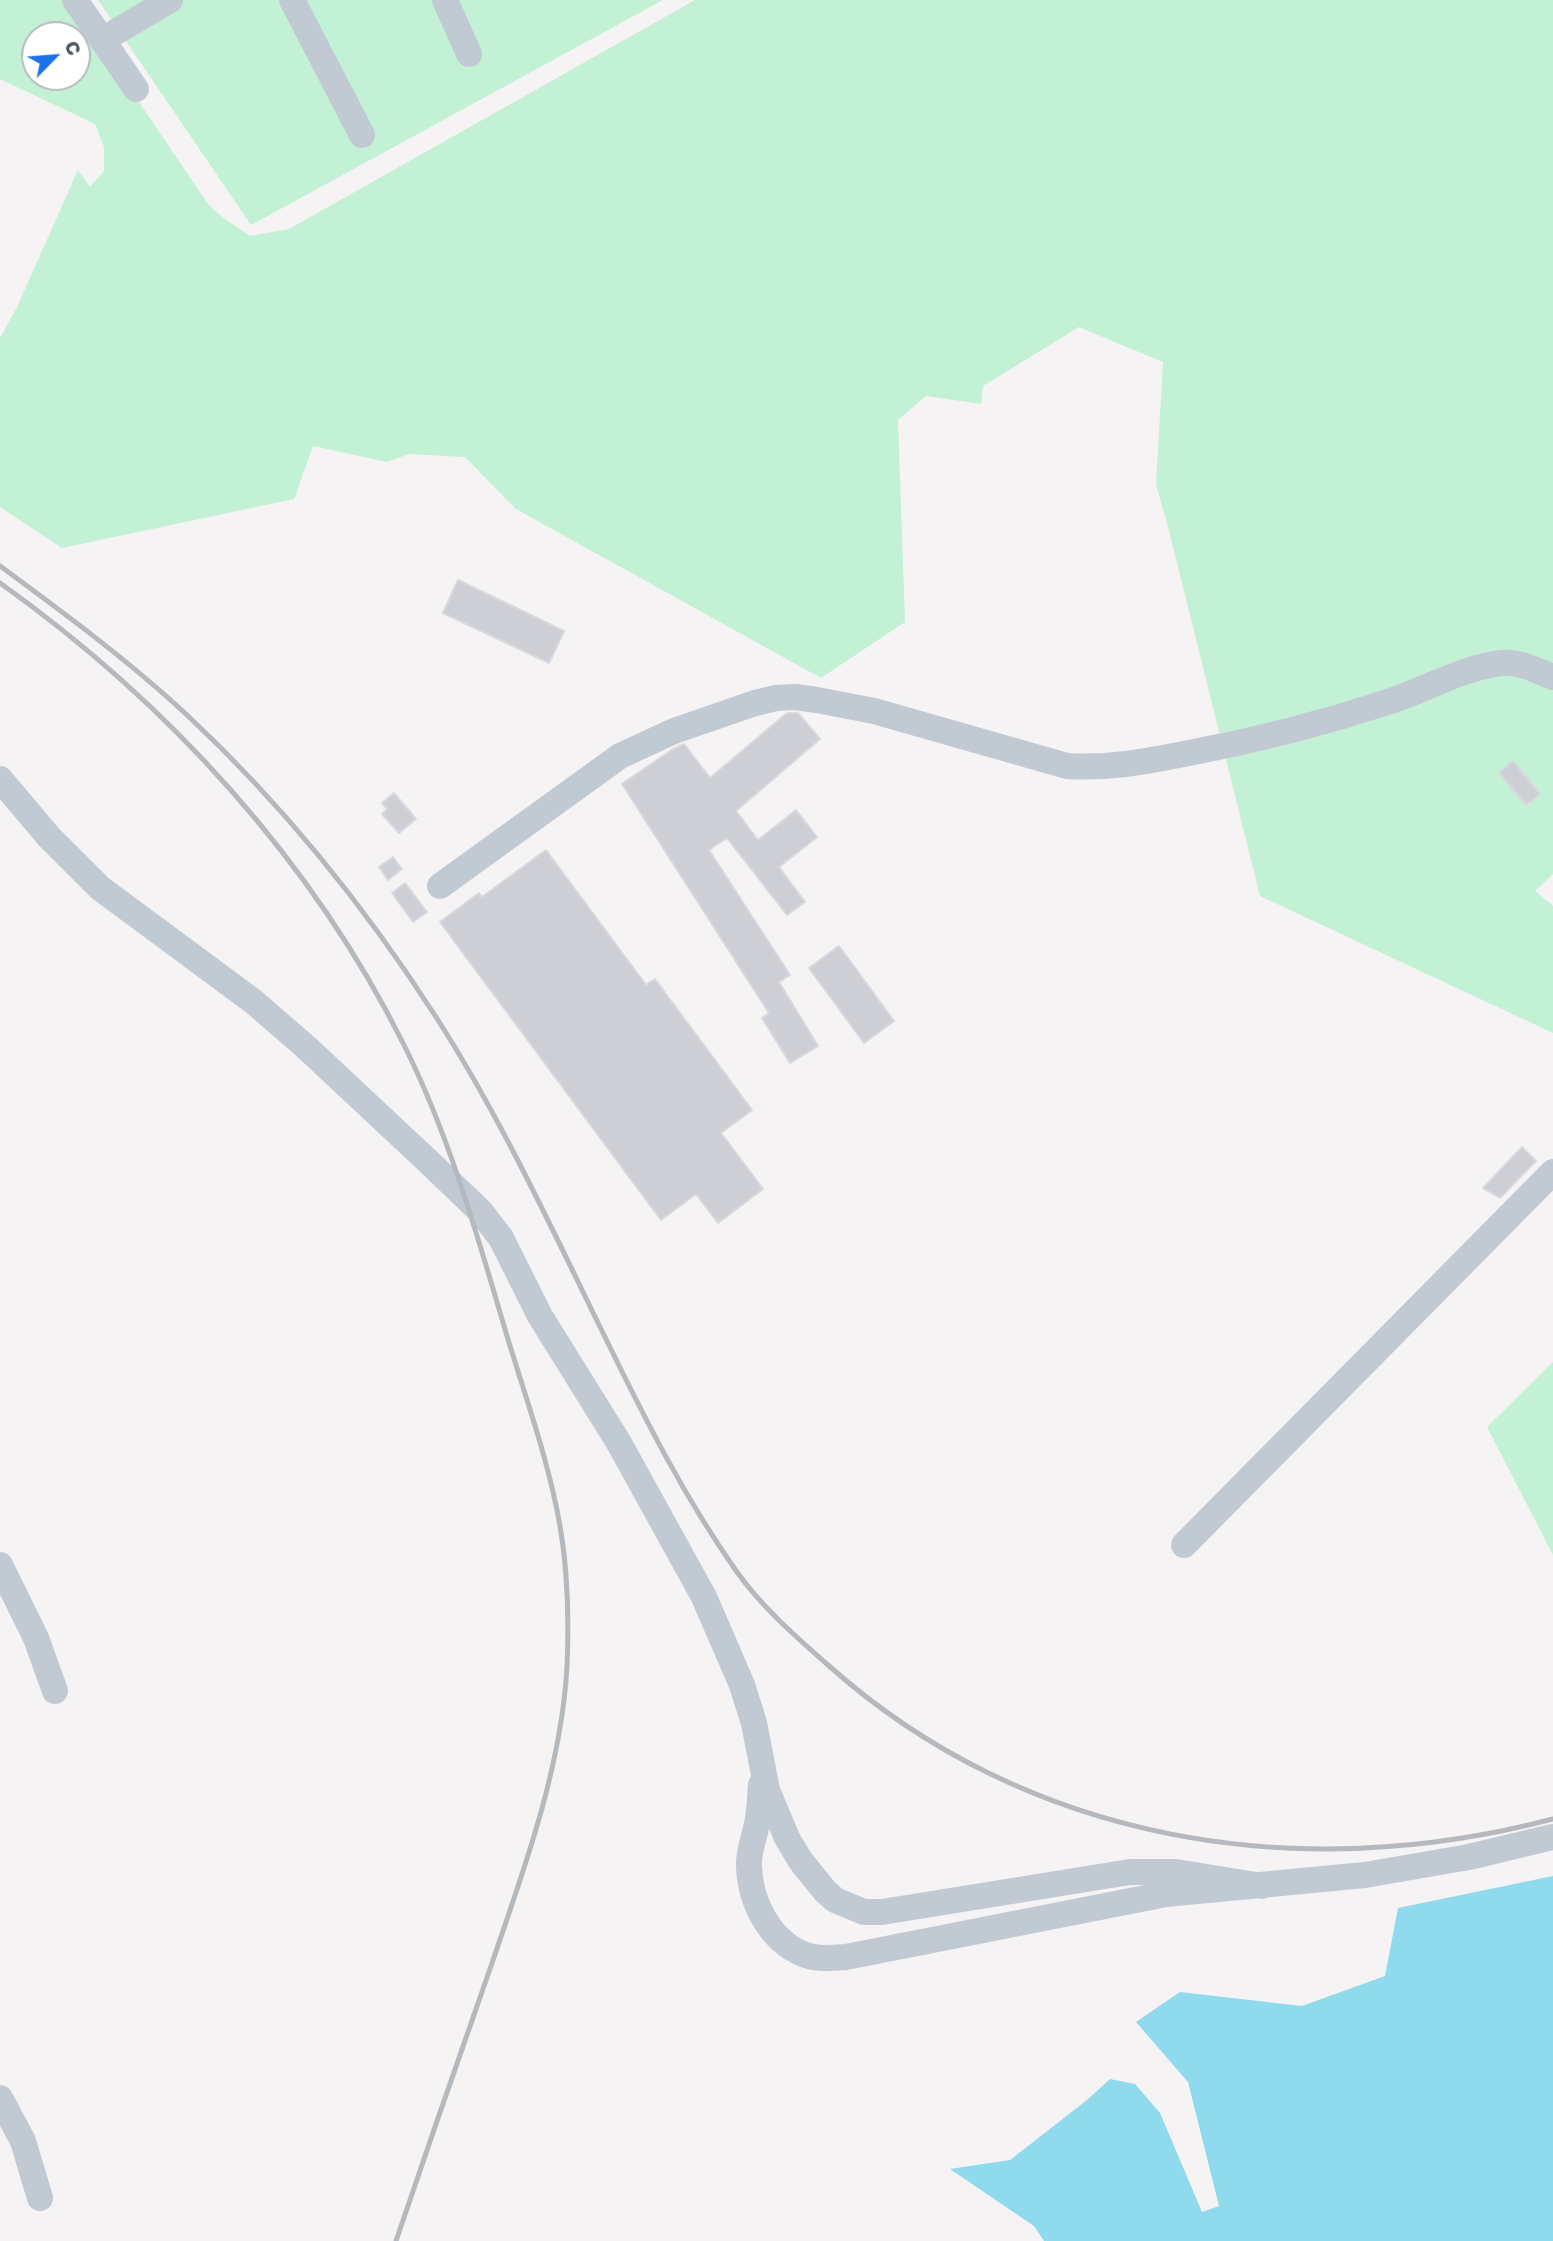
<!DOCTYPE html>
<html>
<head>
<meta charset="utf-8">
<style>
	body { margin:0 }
	#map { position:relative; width:1553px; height:2241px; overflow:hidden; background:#f5f3f3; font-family:"Golos Text",sans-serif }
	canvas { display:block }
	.north { position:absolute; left:21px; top:21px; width:70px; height:70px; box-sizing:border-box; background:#fff; border:2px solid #b7bbc0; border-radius:50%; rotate:65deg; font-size:19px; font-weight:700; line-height:28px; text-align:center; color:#4a5661 }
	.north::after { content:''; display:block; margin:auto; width:24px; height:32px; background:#1a73e8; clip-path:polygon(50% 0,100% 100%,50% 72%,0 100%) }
</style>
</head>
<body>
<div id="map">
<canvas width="1553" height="2241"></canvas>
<div class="north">С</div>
</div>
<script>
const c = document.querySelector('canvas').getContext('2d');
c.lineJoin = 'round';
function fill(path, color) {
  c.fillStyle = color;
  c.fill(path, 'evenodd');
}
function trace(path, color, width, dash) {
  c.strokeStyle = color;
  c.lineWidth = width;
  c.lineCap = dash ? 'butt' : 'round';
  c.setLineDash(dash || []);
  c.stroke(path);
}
fill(new Path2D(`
	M0,0H70L208,204L222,217L250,236L289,229L695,0H1553V874L1535,891L1553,906V1033L1260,896L1167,523L1156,485L1163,362L1079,327L983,386L981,404L926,396L898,420L905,622L821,678L516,509L465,457L409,454L387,462L313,446L294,499L62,548L0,507V338L17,307L78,170L90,187L104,171V147L95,124L0,79ZM35,35H77V77H35Z
	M98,0H663L251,225Z
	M1553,1362V1555L1487,1427Z`), '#c3f1d5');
fill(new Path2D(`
	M1553,1876V2241H1044L1034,2226L950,2169L1010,2160L1087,2100L1110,2079L1135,2084L1160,2113L1202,2212L1219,2206L1188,2082L1136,2022L1180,1992L1302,2006L1385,1976L1398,1908Z`), '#90daee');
const building = new Path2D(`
	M458,580L564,631L549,663L443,613Z
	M787,713H798L820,739L736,811L758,840L796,810L817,837L779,867L805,902L787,915L727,838L709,850L790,975L779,982L818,1046L790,1063L762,1018L769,1013L622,784L673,749L684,744L710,778Z
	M1513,761L1540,794L1526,805L1499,773Z
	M394,793L416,819L399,833L382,814L387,809L382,803Z
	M546,850L646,985L655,979L752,1110L721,1133L763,1189L718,1223L696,1194L661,1220L440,922L479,893L482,897Z
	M393,857L402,869L388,880L379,867Z
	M405,883L427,912L413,922L392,893Z
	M839,946L894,1021L864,1043L809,968Z
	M1522,1147L1536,1161L1500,1198L1483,1188Z`);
fill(building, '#cdcfd5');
trace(building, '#d7d9de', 2);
trace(new Path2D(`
	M75,0L136,89
	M292,0L362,135
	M445,0L469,54
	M102,40L170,0
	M0,779L49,837L100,888L254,1002L307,1048L432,1165L481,1212L501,1238L540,1316L619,1443L704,1597L742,1685L754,1723L767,1790L787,1838L800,1860L825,1891L835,1900L864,1912H882L1130,1872H1176L1262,1886
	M440,886L620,756L674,731L755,703L776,698L795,697L817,700L874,711L1067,766C1111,769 1147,761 1189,753C1258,740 1324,723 1391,701C1427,689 1464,667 1502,663C1520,661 1537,671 1553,677
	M1184,1545L1553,1172
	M0,1565L36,1638L55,1691
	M761,1785C760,1796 760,1807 758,1818C756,1834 748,1850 749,1866C750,1901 769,1940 803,1954C817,1960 832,1958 846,1957L1166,1894L1365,1875L1469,1857L1553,1837
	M0,2098L23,2141L40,2198`), '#c1cad2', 26);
trace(new Path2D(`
	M0,566C64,613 129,661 187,715C282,804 366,908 436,1017C501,1118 551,1227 604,1335C644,1417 684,1497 737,1572C761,1606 796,1637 828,1665C1027,1843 1299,1886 1553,1819
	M0,583C167,702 312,860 404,1045C450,1137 478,1238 507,1336C526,1399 549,1462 560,1526C568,1572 569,1620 567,1667C561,1770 524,1869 491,1966C459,2058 427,2149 396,2241`), '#b5b8bd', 5);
</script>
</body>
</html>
